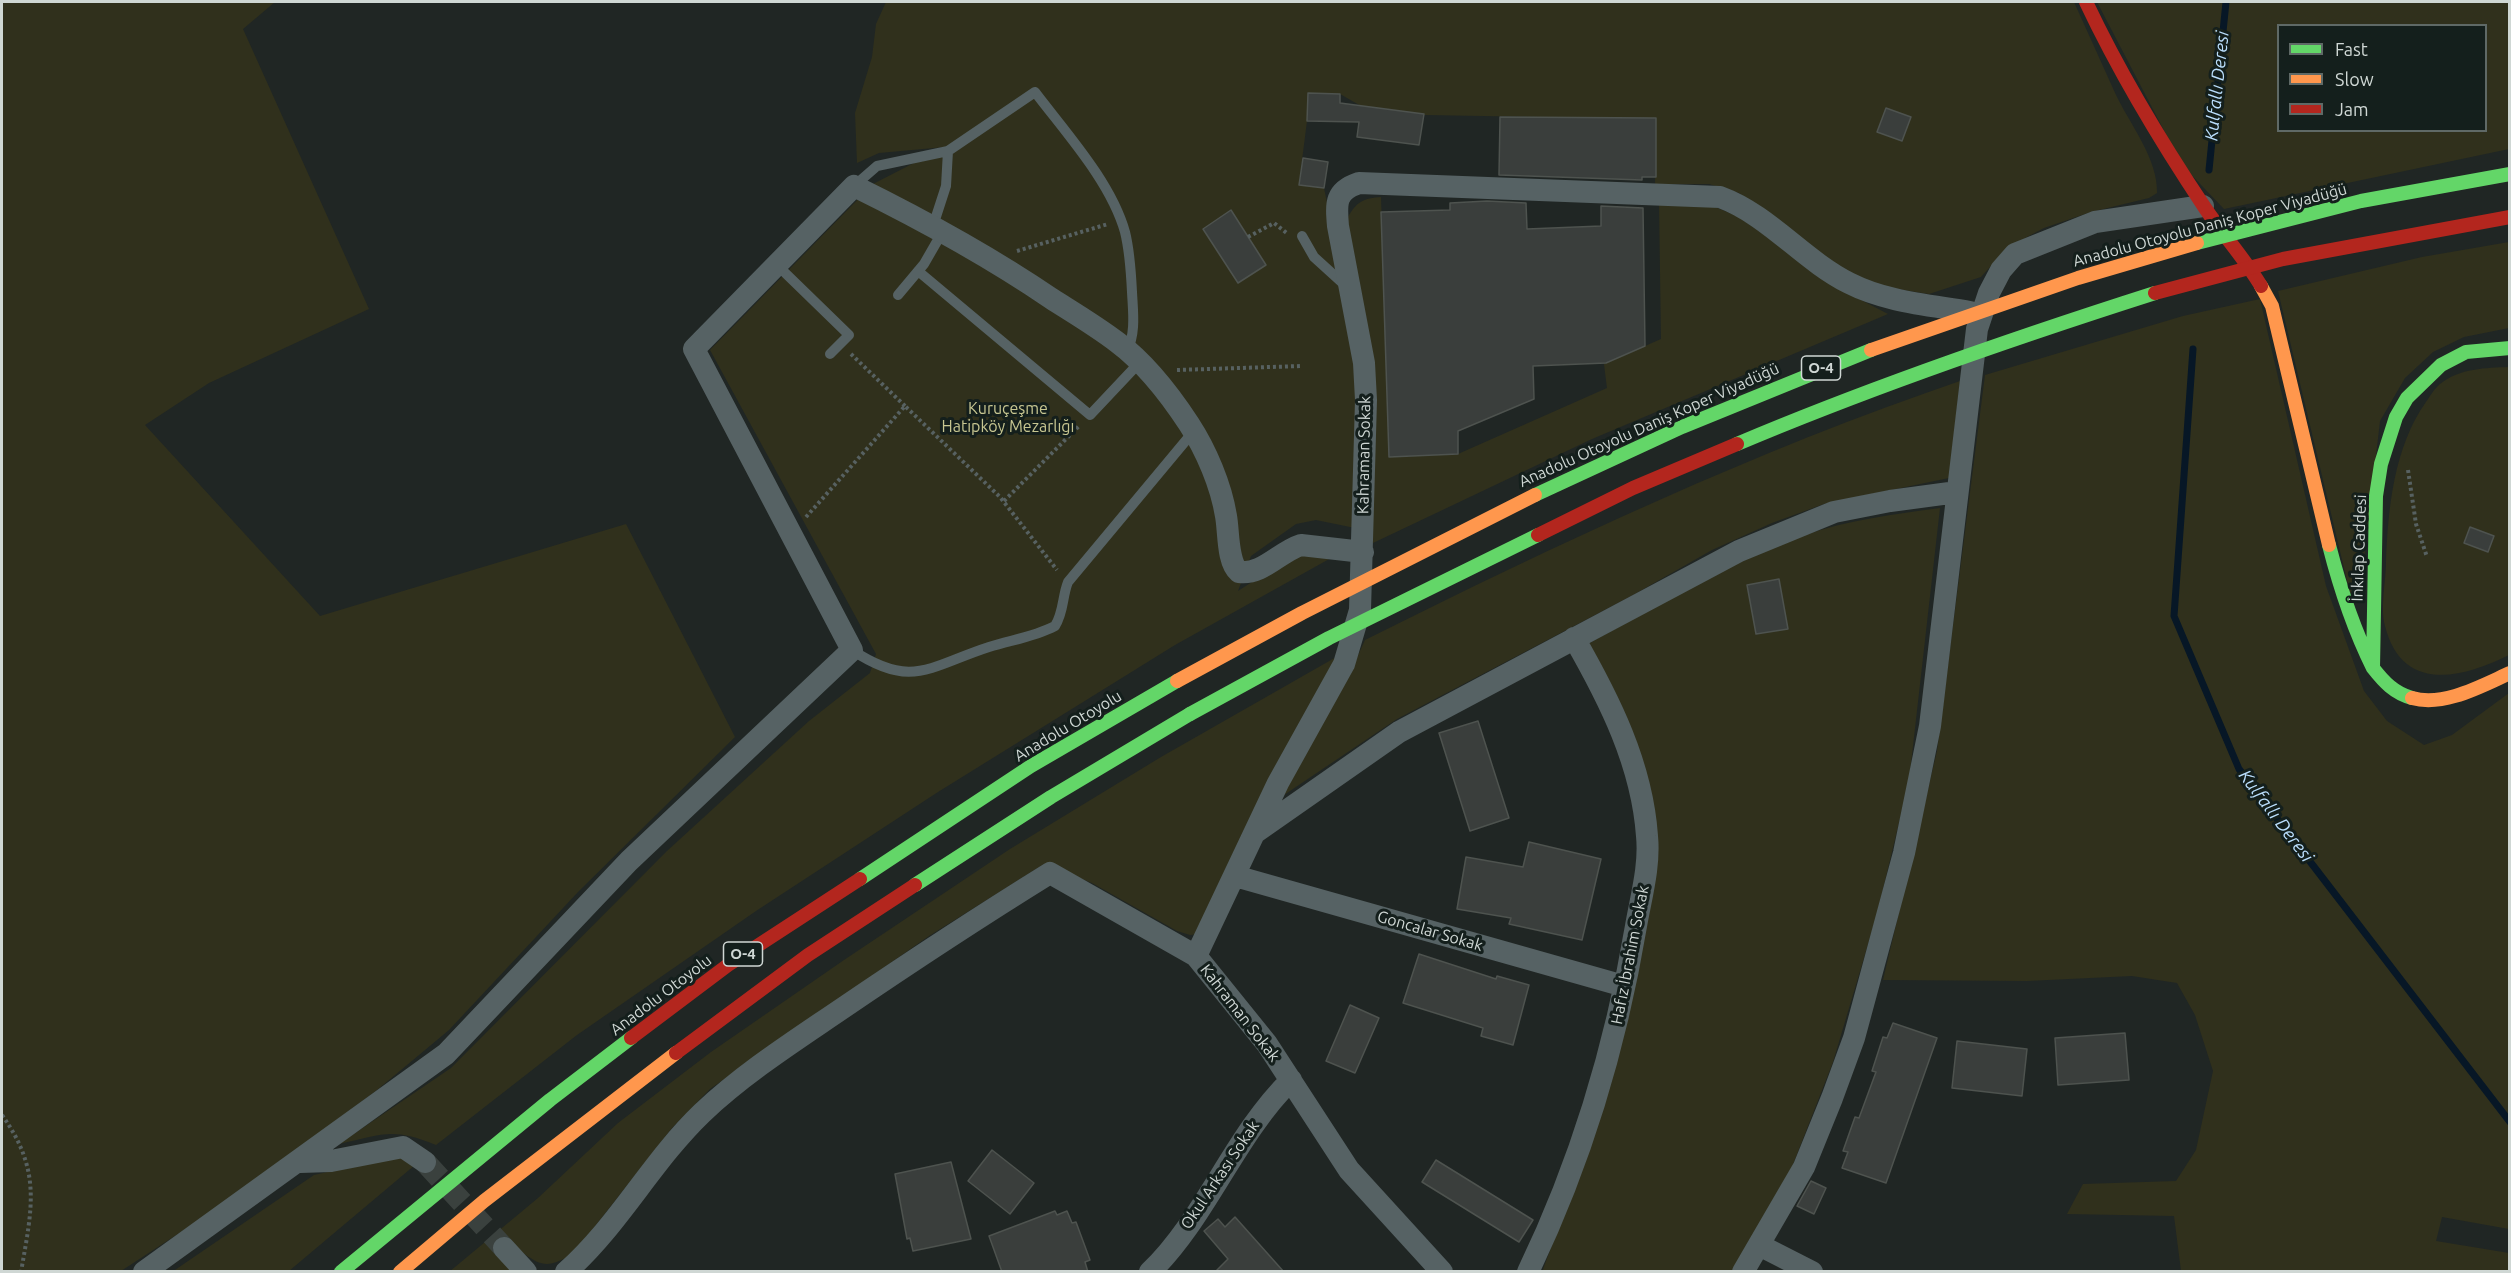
<!DOCTYPE html>
<html>
<head>
<meta charset="utf-8">
<style>
	body { margin:0 }
	#map { position:relative; width:2511px; height:1273px; overflow:hidden; background:#202624; font-family:Ubuntu,sans-serif }
	canvas { display:block }
	.frame { position:absolute; inset:0; border:3px solid #cfd7d4; pointer-events:none }
	.legend { position:absolute; left:2277px; top:24px; width:210px; height:108px; box-sizing:border-box; background:#141f1c; border:2px solid #5f6966; margin:0; padding:8px 10px; list-style:none; font-size:18px; color:#cfd7d4 }
	.legend li { display:flex; align-items:center; gap:12px; height:30px }
	.legend b { width:30px; border:2px solid #5f6966 }
</style>
</head>
<body>
<div id="map">
<canvas width="2511" height="1273"></canvas>
<div class="frame"></div>
<ul class="legend">
<li><b style="height:8px;background:#63d668"></b>Fast</li>
<li><b style="height:8px;background:#ff974d"></b>Slow</li>
<li><b style="height:8px;background:#b3261e"></b>Jam</li>
</ul>
</div>
<script>
const c = document.querySelector('canvas').getContext('2d');
c.lineJoin = 'round';
function fill(path, color) {
  c.fillStyle = color;
  c.fill(path, 'evenodd');
}
function trace(path, color, width, dash) {
  c.strokeStyle = color;
  c.lineWidth = width;
  c.lineCap = dash ? 'butt' : 'round';
  c.setLineDash(dash || []);
  c.stroke(path);
}
function label(font, color, halo, rows, align = 'center') {
  c.font = font + ' Ubuntu,sans-serif';
  c.lineWidth = 6;
  c.setLineDash([]);
  c.textBaseline = 'middle';
  c.strokeStyle = halo;
  c.fillStyle = color;
  for (const [text, x, y, turn = 0] of rows) {
    c.save();
    c.translate(x, y);
    c.rotate((+turn || 0) * Math.PI / 180);
    c.textAlign = isNaN(turn) ? turn : align;
    if (halo) c.strokeText(text, 0, 0);
    c.fillText(text, 0, 0);
    c.restore();
  }
}
fill(new Path2D(`
	M2,2H275L243,29L369,309L209,383L145,425L320,616L626,524L735,737L578,892L449,1030L377,1090L227,1202L121,1271L2,1272Z
	M886,2H2074C2088,33 2102,64 2116,95C2131,126 2158,159 2157,193L2149,198L2091,212L2044,228L2008,247L1981,277L1929,294L1884,287L1844,271L1739,193L1709,184H1655L1656,119L1425,115L1361,106L1340,94L1307,121L1299,184L1324,188L1348,304L1358,374L1355,528L1316,520L1296,524L1251,556L1238,591L1283,562L1302,554L1331,558L1175,645L938,792L756,911L577,1035L436,1145C393,1127 383,1134 339,1144L451,1068L667,851L809,721L870,673L876,654L710,350L873,184L945,147L879,153L857,163L855,113L872,57L876,24Z
	M2097,2H2509V149L2224,209L2182,165ZM2278,26H2486V130H2278Z
	M1381,197L1390,457L1458,454L1607,388L1604,364L1661,339L1659,204L1713,206L1739,217L1842,290L1888,314L1592,439L1373,543L1348,217C1356,202 1364,198 1381,197Z
	M2509,242V328L2464,337L2433,352L2405,378L2380,421L2361,585L2358,595L2350,593L2278,291L2422,257Z
	M2260,299L2326,586L2364,691L2387,721L2424,745L2452,735L2509,693V1229L2442,1217L2436,1241L2509,1253V1271H2181L2174,1216L2067,1214L2083,1184L2176,1181L2196,1150L2213,1071L2195,1015L2177,983L2132,976L2027,981L1883,980L1937,751L1985,375L2183,316Z
	M2509,367V655C2461,679 2402,693 2385,626C2380,607 2386,581 2386,562C2388,508 2394,447 2426,402C2430,396 2435,388 2440,384C2460,368 2486,368 2509,367Z
	M1960,381L1949,478L1824,504L1772,523L1712,550L1633,595L1397,719L1281,797L1355,662L1365,640C1559,543 1755,451 1960,381Z
	M1940,508L1909,781L1877,914L1833,1062L1792,1167L1732,1271L1542,1272L1563,1216L1657,849L1588,644C1658,606 1729,562 1805,535C1848,520 1895,514 1940,508Z
	M1338,656L1198,934L1190,935L1177,931L1092,883L1044,864L929,936L710,1089L672,1128L574,1253C542,1273 539,1263 510,1244L512,1271L449,1272L538,1198L618,1123L711,1052L844,960L1010,849L1161,757Z
	M400,1156L415,1165L289,1271L172,1272L314,1175Z`), '#30301c');
trace(new Path2D(`
	M2209,170L2226,2
	M2193,349L2174,616L2239,769L2510,1122`), '#071726', 7);
const building = new Path2D(`
	M1308,93L1340,94V103L1424,114L1419,145L1357,137L1359,122L1307,121Z
	M1886,108L1911,117L1902,141L1877,132Z
	M1500,117L1656,118V177H1642V180L1499,175Z
	M1303,158L1328,162L1324,188L1299,185Z
	M1487,201L1526,203L1527,229L1601,226V206L1643,208L1645,346L1606,363L1533,366L1534,399L1458,431V454L1389,457L1381,212L1450,210V203Z
	M1231,210L1266,265L1238,283L1203,229Z
	M2470,527L2494,536L2488,552L2464,543Z
	M1779,579L1788,629L1756,634L1747,585Z
	M1478,721L1509,818L1470,831L1439,733Z
	M1529,842L1601,859L1582,940L1509,924L1511,918L1457,909L1466,857L1523,867Z
	M1419,954L1496,979L1497,976L1529,985L1513,1045L1481,1036L1483,1028L1403,1003Z
	M1350,1005L1379,1018L1355,1073L1326,1061Z
	M1893,1023L1937,1038L1886,1183L1842,1168L1848,1152L1843,1151L1855,1117L1859,1118L1876,1072L1872,1071L1883,1037L1887,1038Z
	M2125,1033L2129,1080L2058,1085L2055,1038Z
	M1957,1041L2027,1049L2022,1096L1952,1088Z
	M992,1150L1034,1183L1010,1214L968,1181Z
	M1436,1160L1533,1220L1519,1242L1422,1182Z
	M951,1162L971,1239L913,1251L910,1238L907,1239L895,1174Z
	M1811,1181L1826,1188L1814,1214L1797,1206Z
	M1055,1211L1057,1215L1067,1211L1072,1223L1076,1222L1090,1260L1085,1262L1088,1272H1002L989,1236Z
	M1235,1217L1284,1272H1215L1228,1259L1204,1231L1218,1219L1225,1227Z`);
fill(building, '#3a3e3c');
trace(building, '#4e534f', 1.5);
trace(new Path2D(`
	M425,1162L504,1248`), '#3a413e', 22, [22, 11]);
trace(new Path2D(`
	M1248,237L1274,223L1288,234
	M1017,251L1108,224
	M851,354L905,406
	M1177,370L1302,366
	M2408,470L2416,524L2427,557
	M1004,501L1079,426
	M806,517L905,406L1000,497L1057,570
	M2,1115C42,1171 32,1208 21,1272`), '#576161', 4, [3, 3]);
trace(new Path2D(`
	M854,186L877,166L948,151L1035,92C1066,133 1111,182 1125,232C1130,252 1131,272 1132,292C1133,312 1136,333 1127,351
	M933,226L946,186L948,151
	M1302,236L1314,257L1347,287
	M777,265L849,335L830,354
	M918,271L1090,415L1139,363
	M898,295L924,264L943,231
	M852,650C912,690 930,666 989,647C1011,640 1034,637 1055,626C1064,612 1062,597 1068,582L1193,432`), '#566264', 10);
trace(new Path2D(`
	M1256,832L1399,732L1739,551L1834,512L1890,501L1957,492
	M1235,876L1624,986
	M300,1162L331,1161L403,1147L425,1162
	M1759,1245L1812,1272
	M504,1248L526,1272
	M144,1272L446,1054L629,861L852,650L694,349L854,186C923,220 989,256 1052,299C1074,313 1096,326 1117,342C1144,362 1170,395 1189,424C1206,450 1221,485 1226,516C1229,532 1227,562 1239,572C1263,575 1279,552 1301,545L1363,552
	M566,1272C619,1225 651,1162 702,1113C743,1074 793,1042 840,1010C909,963 979,917 1050,873L1196,956
	M1150,1272C1206,1218 1234,1136 1291,1080
	M1442,1272L1349,1170L1267,1044L1196,956L1278,783L1344,664L1360,610L1366,400L1364,363L1338,226C1336,203 1335,191 1359,183L1720,197C1769,215 1803,260 1849,283C1886,302 1930,305 1970,312
	M1528,1272C1581,1162 1616,1045 1636,926C1641,897 1650,866 1647,836C1642,764 1609,699 1574,638
	M1743,1272L1804,1167L1832,1098L1854,1038L1904,853L1930,726L1977,329L1989,293L2001,270L2015,254L2095,222L2203,206`), '#566264', 22);
trace(new Path2D(`
	M2329,545C2340,588 2353,628 2373,668
	M2412,698C2394,693 2384,682 2373,668L2376,496L2381,464L2396,417L2407,398L2441,365L2466,352L2510,348
	M860,879L1031,766L1177,681
	M915,885L1051,797L1190,714
	M341,1272L550,1100L631,1038`), '#63d668', 14);
trace(new Path2D(`
	M2261,286L2272,306L2329,545
	M2412,698C2444,707 2481,686 2510,673
	M400,1272L484,1201L676,1053`), '#ff974d', 14);
trace(new Path2D(`
	M2086,2C2120,74 2161,142 2205,208C2223,235 2245,259 2261,286
	M631,1038L728,965L860,879
	M676,1053L808,955L915,885`), '#b3261e', 14);
trace(new Path2D(`
	M2197,243L2361,201L2510,174
	M1737,444C1874,386 2014,338 2155,293
	M1535,495L1682,427L1871,350
	M1190,714L1329,638L1538,535`), '#63d668', 14);
trace(new Path2D(`
	M1871,350L2078,278L2197,243
	M1177,681L1302,613L1535,495`), '#ff974d', 14);
trace(new Path2D(`
	M2155,293L2283,259L2510,217
	M1538,535L1633,488L1737,444`), '#b3261e', 14);
for (const [x, y, w] of [
	[1821,368,39],
	[743,954,39]
]) {
  const box = new Path2D();
  box.roundRect(x - w / 2, y - 12, w, 24, 4.5);
  c.fillStyle = '#141f1c';
  c.fill(box);
  trace(box, '#cfd7d4', 1.5);
}
label('bold 15px', '#cfd7d4', null, [
	["O-4",1821,368],
	["O-4",743,954]
]);
label('16px', '#cfd7d4', '#141f1c', [
	["Anadolu Otoyolu Daniş Koper Viyadüğü",2210,225,-15],
	["Anadolu Otoyolu Daniş Koper Viyadüğü",1649,425,-24],
	["Kahraman Sokak",1364,455,-89],
	["İnkılap Caddesi",2359,548,-88],
	["Anadolu Otoyolu",1068,726,-31],
	["Goncalar Sokak",1430,931,16],
	["Hafız İbrahim Sokak",1630,955,-79],
	["Anadolu Otoyolu",661,995,-37],
	["Kahraman Sokak",1240,1013,52],
	["Okul Arkası Sokak",1220,1175,-56]
]);
label('16px', '#c7c691', '#141f1c', [
	["Kuruçeşme",1008,409],
	["Hatipköy Mezarlığı",1008,427]
]);
label('italic 18px', '#badefc', '#141f1c', [
	["Kulfallı Deresi",2217,86,-84],
	["Kulfallı Deresi",2276,816,53]
]);
</script>
</body>
</html>
